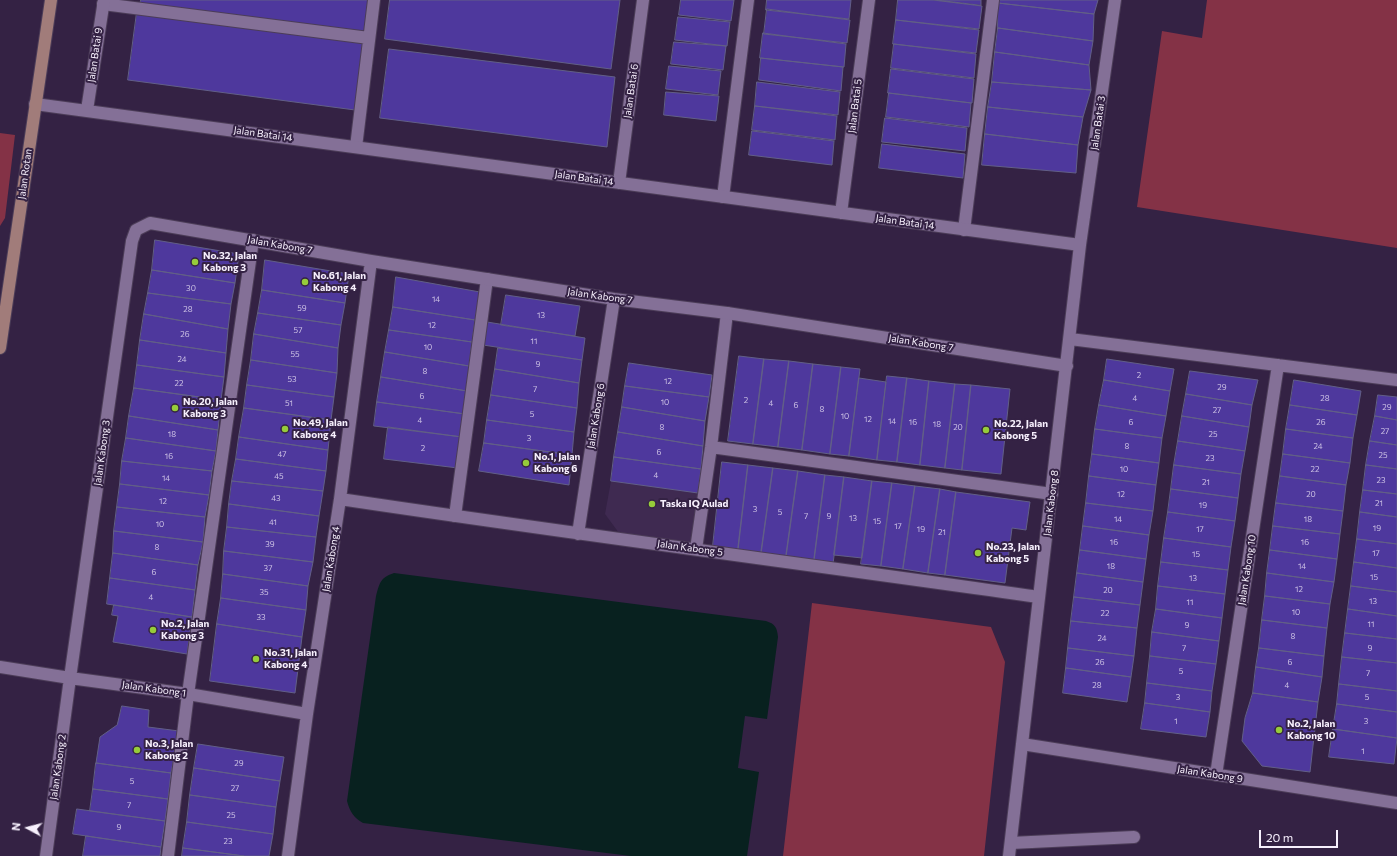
<!DOCTYPE html>
<html>
<head>
<meta charset="utf-8">
<style>
	body { margin:0 }
	#map { position:relative; width:1397px; height:856px; overflow:hidden; background:#342244; font-family:Commissioner,sans-serif }
	canvas { display:block }
	.north { position:absolute; left:8px; top:808px; width:40px; height:40px; -webkit-text-stroke:3px #342244; paint-order:stroke; rotate:277deg; font-size:11px; font-weight:700; line-height:16px; text-align:center; color:#f7f0fd }
	.north::after { content:''; display:block; margin:auto; width:14px; height:18px; background:#f7f0fd; clip-path:polygon(50% 0,100% 100%,50% 72%,0 100%) }
	.scale { position:absolute; left:1259px; top:830px; width:79px; height:18px; box-sizing:border-box; border:2px solid #f7f0fd; border-top:0; padding-left:5px; font-size:12px; line-height:14px; white-space:nowrap; color:#f7f0fd; -webkit-text-stroke:3px #342244; paint-order:stroke }
</style>
</head>
<body>
<div id="map">
<canvas width="1397" height="856"></canvas>
<div class="north">N</div>
<div class="scale">20 m</div>
</div>
<script>
const c = document.querySelector('canvas').getContext('2d');
c.lineJoin = 'round';
function fill(path, color) {
  c.fillStyle = color;
  c.fill(path, 'evenodd');
}
function trace(path, color, width, dash) {
  c.strokeStyle = color;
  c.lineWidth = width;
  c.lineCap = dash ? 'butt' : 'round';
  c.setLineDash(dash || []);
  c.stroke(path);
}
function label(font, color, halo, rows, align = 'center') {
  c.font = font + ' Commissioner,sans-serif';
  c.lineWidth = 4;
  c.setLineDash([]);
  c.textBaseline = 'middle';
  c.strokeStyle = halo;
  c.fillStyle = color;
  for (const [text, x, y, turn = 0] of rows) {
    c.save();
    c.translate(x, y);
    c.rotate((+turn || 0) * Math.PI / 180);
    c.textAlign = isNaN(turn) ? turn : align;
    if (halo) c.strokeText(text, 0, 0);
    c.fillText(text, 0, 0);
    c.restore();
  }
}
fill(new Path2D(`
	M611,481L698,493L691,545L619,533L605,514Z`), '#3f2a51');
fill(new Path2D(`
	M1207,0H1397V248L1137,207L1162,31L1202,38Z
	M0,133L15,135L5,218L0,226Z
	M812,603L991,627L1005,662L984,856H783Z`), '#843246');
fill(new Path2D(`
	M394,573L766,621C775,624 777,627 778,637L767,719L745,716L738,768L759,772L747,856H631L363,823C354,818 350,812 347,801L376,596C380,582 380,578 394,573Z`), '#08211f');
const building = new Path2D(`
	M141,0H371L367,36L140,6Z
	M390,0H620L611,69L385,39Z
	M681,0H734L731,21L679,15Z
	M767,0H851L849,19L766,10Z
	M898,0H933L982,6L979,29L896,20Z
	M937,0H981V5Z
	M999,0H1098L1094,14L998,3Z
	M998,3L1094,14L1093,41L998,28Z
	M767,9L850,20L847,43L764,34Z
	M137,12L363,39L355,110L128,80Z
	M678,17L730,22L727,46L675,40Z
	M896,20L979,30L976,53L893,44Z
	M998,28L1093,41L1089,65L995,52Z
	M763,33L846,44L844,67L760,58Z
	M674,42L726,46L723,70L671,64Z
	M894,44L976,54L974,78L891,68Z
	M389,49L615,77L607,147L380,118Z
	M995,52L1089,65L1091,90L992,82Z
	M761,58L843,67L841,91L759,80Z
	M669,66L721,71L718,95L666,89Z
	M891,69L974,79L972,103L888,93Z
	M757,82L840,92L838,115L755,106Z
	M992,82L1091,90L1083,117L988,107Z
	M666,92L719,96L716,121L664,115Z
	M889,93L971,103L969,127L886,117Z
	M755,106L837,116L835,140L752,130Z
	M988,107L1083,117L1078,145L985,134Z
	M885,118L967,128L965,151L882,142Z
	M752,131L834,141L832,165L749,155Z
	M985,134L1078,145L1076,173L982,165Z
	M882,144L965,154L963,178L879,168Z
	M155,240L239,254L235,283L152,270Z
	M265,260L349,274L345,303L262,290Z
	M152,270L235,283L231,304L148,293Z
	M396,277L480,292L475,320L393,307Z
	M262,290L345,303L341,325L258,313Z
	M148,293L231,304L228,329L144,314Z
	M506,295L580,306L575,336L501,325Z
	M393,307L475,320L472,342L389,330Z
	M258,313L341,325L338,348L254,334Z
	M144,314L228,329L226,353L140,340Z
	M487,322L585,338L582,360L483,345Z
	M389,330L472,342L469,366L385,352Z
	M254,334L338,348L337,373L251,360Z
	M140,340L226,353L224,377L137,365Z
	M498,348L582,360L579,383L495,369Z
	M385,352L469,366L467,391L381,377Z
	M739,356L764,359L753,444L728,441Z
	M764,359L789,361L778,447L753,444Z
	M1107,359L1174,369L1170,391L1104,380Z
	M251,360L337,373L334,397L247,385Z
	M789,361L813,364L802,450L778,447Z
	M629,363L712,375L709,397L625,386Z
	M813,364L841,367L830,454L802,450Z
	M137,365L224,377L221,400L134,388Z
	M841,367L860,369L849,456L830,454Z
	M495,369L579,383L577,408L491,395Z
	M1190,371L1258,380L1252,405L1186,394Z
	M887,376L907,378L897,462L877,460Z
	M381,377L467,391L465,414L377,402Z
	M859,378L886,382L877,460L849,456Z
	M907,378L929,381L920,465L897,462Z
	M1104,380L1170,391L1166,416L1099,405Z
	M1294,380L1361,391L1357,415L1290,405Z
	M929,381L955,384L945,468L920,465Z
	M955,384L971,385L962,470L945,468Z
	M247,385L334,397L331,420L244,408Z
	M971,385L1010,389L1001,474L962,470Z
	M625,386L709,397L705,421L622,407Z
	M134,388L221,400L218,430L129,416Z
	M1186,394L1252,405L1249,427L1182,416Z
	M491,395L577,408L574,432L487,420Z
	M1378,395L1397,397V420L1375,416Z
	M377,402L465,414L462,437L374,426Z
	M1099,405L1166,416L1162,438L1095,429Z
	M1290,405L1357,415L1353,438L1286,429Z
	M622,407L705,421L703,446L618,432Z
	M244,408L331,420L328,450L239,437Z
	M129,416L218,430L216,451L126,438Z
	M1182,416L1249,427L1245,451L1178,441Z
	M1375,416L1397,420V445L1370,441Z
	M487,420L574,432L572,455L484,443Z
	M388,427L462,437L458,468L384,459Z
	M1095,429L1162,438L1159,463L1092,454Z
	M1286,429L1353,438L1350,463L1283,454Z
	M618,432L703,446L701,469L614,457Z
	M239,437L328,450L326,471L236,459Z
	M126,438L216,451L212,471L122,461Z
	M1178,441L1245,451L1241,474L1174,465Z
	M1370,441L1397,445V469L1366,465Z
	M484,443L572,455L569,485L479,471Z
	M1092,454L1159,463L1156,485L1089,476Z
	M1283,454L1350,463L1346,485L1280,476Z
	M614,457L701,469L698,493L611,481Z
	M236,459L326,471L323,491L232,481Z
	M122,461L212,471L209,495L120,484Z
	M722,462L748,465L738,550L713,546Z
	M748,465L773,468L761,554L738,550Z
	M1174,465L1241,474L1238,498L1171,489Z
	M1366,465L1397,469V494L1363,490Z
	M773,468L798,471L786,557L761,554Z
	M798,471L825,475L814,561L786,557Z
	M825,475L844,477L833,564L814,561Z
	M1089,476L1156,485L1153,511L1086,503Z
	M1280,476L1346,485L1343,511L1276,503Z
	M844,477L872,481L862,558L834,555Z
	M232,481L323,491L319,516L229,504Z
	M872,481L892,483L881,566L861,564Z
	M892,483L915,486L903,569L881,566Z
	M120,484L209,495L205,517L117,507Z
	M915,486L940,489L928,573L903,569Z
	M940,489L956,492L945,575L928,573Z
	M1171,489L1238,498L1235,521L1168,512Z
	M1363,490L1397,494V517L1360,512Z
	M956,492L1030,502L1026,530L1012,528L1005,583L945,575Z
	M1086,503L1153,511L1149,535L1083,526Z
	M1276,503L1343,511L1340,534L1273,526Z
	M229,504L319,516L316,537L227,527Z
	M117,507L205,517L203,542L114,531Z
	M1168,512L1235,521L1231,547L1164,538Z
	M1360,512L1397,517V544L1357,539Z
	M1083,526L1149,535L1146,559L1080,550Z
	M1273,526L1340,534L1337,559L1270,550Z
	M227,527L316,537L313,562L224,551Z
	M114,531L203,542L198,565L113,553Z
	M1164,538L1231,547L1228,570L1161,562Z
	M1357,539L1397,544V568L1354,562Z
	M1080,550L1146,559L1143,582L1077,573Z
	M1270,550L1337,559L1334,582L1267,573Z
	M224,551L313,562L308,586L223,574Z
	M113,553L198,565L195,590L110,578Z
	M1161,562L1228,570L1225,594L1158,586Z
	M1354,562L1397,568V592L1351,586Z
	M1077,573L1143,582L1140,605L1074,597Z
	M1267,573L1334,582L1330,604L1265,596Z
	M223,574L308,586L306,610L221,598Z
	M110,578L195,590L192,617L107,604Z
	M1158,586L1225,594L1222,618L1156,609Z
	M1351,586L1397,592V616L1348,609Z
	M1265,596L1330,604L1327,628L1262,620Z
	M1074,597L1140,605L1137,628L1071,621Z
	M221,598L306,610L302,637L217,624Z
	M114,605L192,617L187,654L113,642L118,616L112,615Z
	M1156,609L1222,618L1219,641L1152,632Z
	M1348,609L1397,616V639L1345,633Z
	M1262,620L1327,628L1324,656L1259,648Z
	M1071,621L1137,628L1134,656L1068,648Z
	M217,624L302,637L295,693L210,681Z
	M1152,632L1219,641L1216,664L1150,656Z
	M1345,633L1397,639V663L1342,657Z
	M1068,648L1134,656L1131,677L1066,668Z
	M1259,648L1324,656L1322,677L1256,667Z
	M1150,656L1216,664L1212,691L1147,683Z
	M1342,657L1397,663V691L1339,684Z
	M1256,667L1322,677L1318,702L1253,693Z
	M1066,668L1131,677L1127,702L1063,693Z
	M1147,683L1212,691L1210,712L1145,703Z
	M1339,684L1397,691V712L1337,704Z
	M1253,693L1318,702L1310,772L1262,766L1242,741L1245,718Z
	M1145,703L1210,712L1206,737L1141,729Z
	M1337,704L1397,712V738L1333,729Z
	M122,706L149,710L148,727L179,731L171,773L96,763L100,737L117,725Z
	M1333,729L1397,738L1394,764L1329,757Z
	M198,744L284,757L280,781L194,768Z
	M96,763L171,773L168,799L93,789Z
	M194,768L280,781L276,807L190,795Z
	M93,789L168,799L165,821L90,811Z
	M190,795L276,807L273,834L187,822Z
	M77,809L165,821L161,847L73,834Z
	M187,822L273,834L269,856H244L183,848Z
	M86,836L161,847L160,856H83Z
	M183,848L244,856H182Z`);
fill(building, '#4e389d');
trace(building, '#625f87', 1);
const lane = new Path2D(`
	M103,4L369,38
	M356,147L374,0
	M723,197L748,0
	M964,230L993,0
	M711,447L1052,494
	M455,516L487,279
	M696,549L711,447L727,313
	M1011,843L1134,837
	M168,856L188,694L253,240`);
const street = new Path2D(`
	M35,104L1080,245
	M87,110L104,0
	M619,183L643,0
	M841,213L869,0
	M1070,339L1397,380
	M340,499C573,534 806,564 1039,597
	M578,534L614,299
	M0,667L70,678L188,694L307,714
	M1022,744L1397,803
	M1216,775L1278,365
	M46,856L70,678L132,241L136,230L150,223L371,261L614,299L727,313L1067,366
	M288,856L307,714L340,499L371,261
	M1009,856L1080,245L1115,0`);
const secondary = new Path2D(`
	M0,348L51,0`);
trace(lane, '#4c3d58', 14);
trace(street, '#4c3d58', 14);
trace(secondary, '#4c3d58', 14);
trace(lane, '#847097', 12);
trace(street, '#847097', 12);
trace(secondary, '#a17c7a', 12);
for (const [x, y, r, color] of [
	[195,262,4,"#96cc3a"],
	[305,282,4,"#96cc3a"],
	[175,408,4,"#96cc3a"],
	[285,429,4,"#96cc3a"],
	[986,430,4,"#96cc3a"],
	[526,463,4,"#96cc3a"],
	[652,504,4,"#96cc3a"],
	[978,553,4,"#96cc3a"],
	[153,630,4,"#96cc3a"],
	[256,659,4,"#96cc3a"],
	[1279,730,4,"#96cc3a"],
	[137,750,4,"#96cc3a"]
]) {
  const dot = new Path2D();
  dot.arc(x, y, r, 0, 2 * Math.PI);
  c.fillStyle = color;
  c.fill(dot);
  trace(dot, '#342244', 1.5);
}
label('8px', '#cdc2e5', null, [
	["30",191,288],
	["14",436,299],
	["59",302,308],
	["28",188,309],
	["13",541,315],
	["12",432,325],
	["57",298,330],
	["26",185,334],
	["11",534,341],
	["10",428,347],
	["55",295,354],
	["24",182,359],
	["9",538,364],
	["8",425,371],
	["2",1139,375],
	["53",292,379],
	["12",668,381],
	["22",179,383],
	["29",1222,387],
	["7",535,389],
	["6",422,396],
	["4",1135,398],
	["28",1325,398],
	["2",746,400],
	["10",665,402],
	["51",289,403],
	["4",771,403],
	["6",796,405],
	["29",1387,407],
	["8",822,409],
	["27",1217,410],
	["5",532,414],
	["10",845,416],
	["12",868,419],
	["4",420,420],
	["14",892,421],
	["16",913,422],
	["6",1131,422],
	["26",1321,422],
	["18",937,424],
	["8",662,427],
	["20",958,427],
	["27",1385,431],
	["18",172,434],
	["25",1213,434],
	["3",529,438],
	["8",1127,446],
	["24",1318,446],
	["2",423,448],
	["6",659,452],
	["47",282,454],
	["25",1383,455],
	["16",169,456],
	["23",1210,458],
	["10",1124,469],
	["22",1315,469],
	["4",656,475],
	["45",279,476],
	["14",166,478],
	["23",1381,480],
	["21",1206,482],
	["12",1121,494],
	["20",1311,494],
	["43",276,498],
	["12",163,501],
	["21",1379,503],
	["19",1203,505],
	["3",755,509],
	["5",780,512],
	["7",806,516],
	["9",829,516],
	["13",853,518],
	["14",1118,519],
	["18",1308,519],
	["15",877,521],
	["41",273,522],
	["10",160,524],
	["17",898,526],
	["19",1377,528],
	["19",921,529],
	["17",1200,529],
	["21",942,532],
	["16",1114,542],
	["16",1305,542],
	["39",270,544],
	["8",157,547],
	["17",1376,553],
	["15",1196,554],
	["18",1111,566],
	["14",1302,566],
	["37",268,568],
	["6",154,572],
	["15",1374,577],
	["13",1193,578],
	["12",1299,589],
	["20",1108,590],
	["35",264,592],
	["4",151,597],
	["13",1373,601],
	["11",1190,602],
	["10",1296,612],
	["22",1105,613],
	["33",261,617],
	["11",1371,624],
	["9",1187,625],
	["8",1293,636],
	["24",1102,638],
	["7",1184,648],
	["9",1370,648],
	["26",1100,662],
	["6",1290,662],
	["5",1181,671],
	["7",1368,673],
	["28",1097,685],
	["4",1287,685],
	["3",1178,697],
	["5",1367,697],
	["1",1176,721],
	["3",1366,721],
	["1",1363,751],
	["29",239,763],
	["5",132,781],
	["27",235,788],
	["7",129,805],
	["25",231,815],
	["9",119,827],
	["23",228,841]
]);
label('10px', '#f7f0fd', '#342244', [
	["Jalan Batai 9",95,55,-82],
	["Jalan Batai 6",631,91,-82],
	["Jalan Batai 5",855,106,-83],
	["Jalan Batai 3",1098,123,-82],
	["Jalan Batai 14",263,134,8],
	["Jalan Rotan",25,174,-82],
	["Jalan Batai 14",584,178,8],
	["Jalan Batai 14",905,222,8],
	["Jalan Kabong 7",280,245,10],
	["Jalan Kabong 7",600,296,8],
	["Jalan Kabong 7",921,343,9],
	["Jalan Kabong 6",596,416,-81],
	["Jalan Kabong 3",102,453,-82],
	["Jalan Kabong 8",1051,503,-83],
	["Jalan Kabong 5",690,548,8],
	["Jalan Kabong 4",331,559,-81],
	["Jalan Kabong 10",1247,570,-81],
	["Jalan Kabong 1",154,689,8],
	["Jalan Kabong 2",58,767,-82],
	["Jalan Kabong 9",1210,774,9]
]);
label('bold 10px', '#f7f0fd', '#342244', [
	["No.32, Jalan",203,256],
	["Kabong 3",203,268],
	["No.61, Jalan",313,276],
	["Kabong 4",313,288],
	["No.20, Jalan",183,402],
	["Kabong 3",183,414],
	["No.49, Jalan",293,423],
	["Kabong 4",293,435],
	["No.22, Jalan",994,424],
	["Kabong 5",994,436],
	["No.1, Jalan",534,457],
	["Kabong 6",534,469],
	["Taska IQ Aulad",660,504],
	["No.23, Jalan",986,547],
	["Kabong 5",986,559],
	["No.2, Jalan",161,624],
	["Kabong 3",161,636],
	["No.31, Jalan",264,653],
	["Kabong 4",264,665],
	["No.2, Jalan",1287,724],
	["Kabong 10",1287,736],
	["No.3, Jalan",145,744],
	["Kabong 2",145,756]
], 'left');
</script>
</body>
</html>
